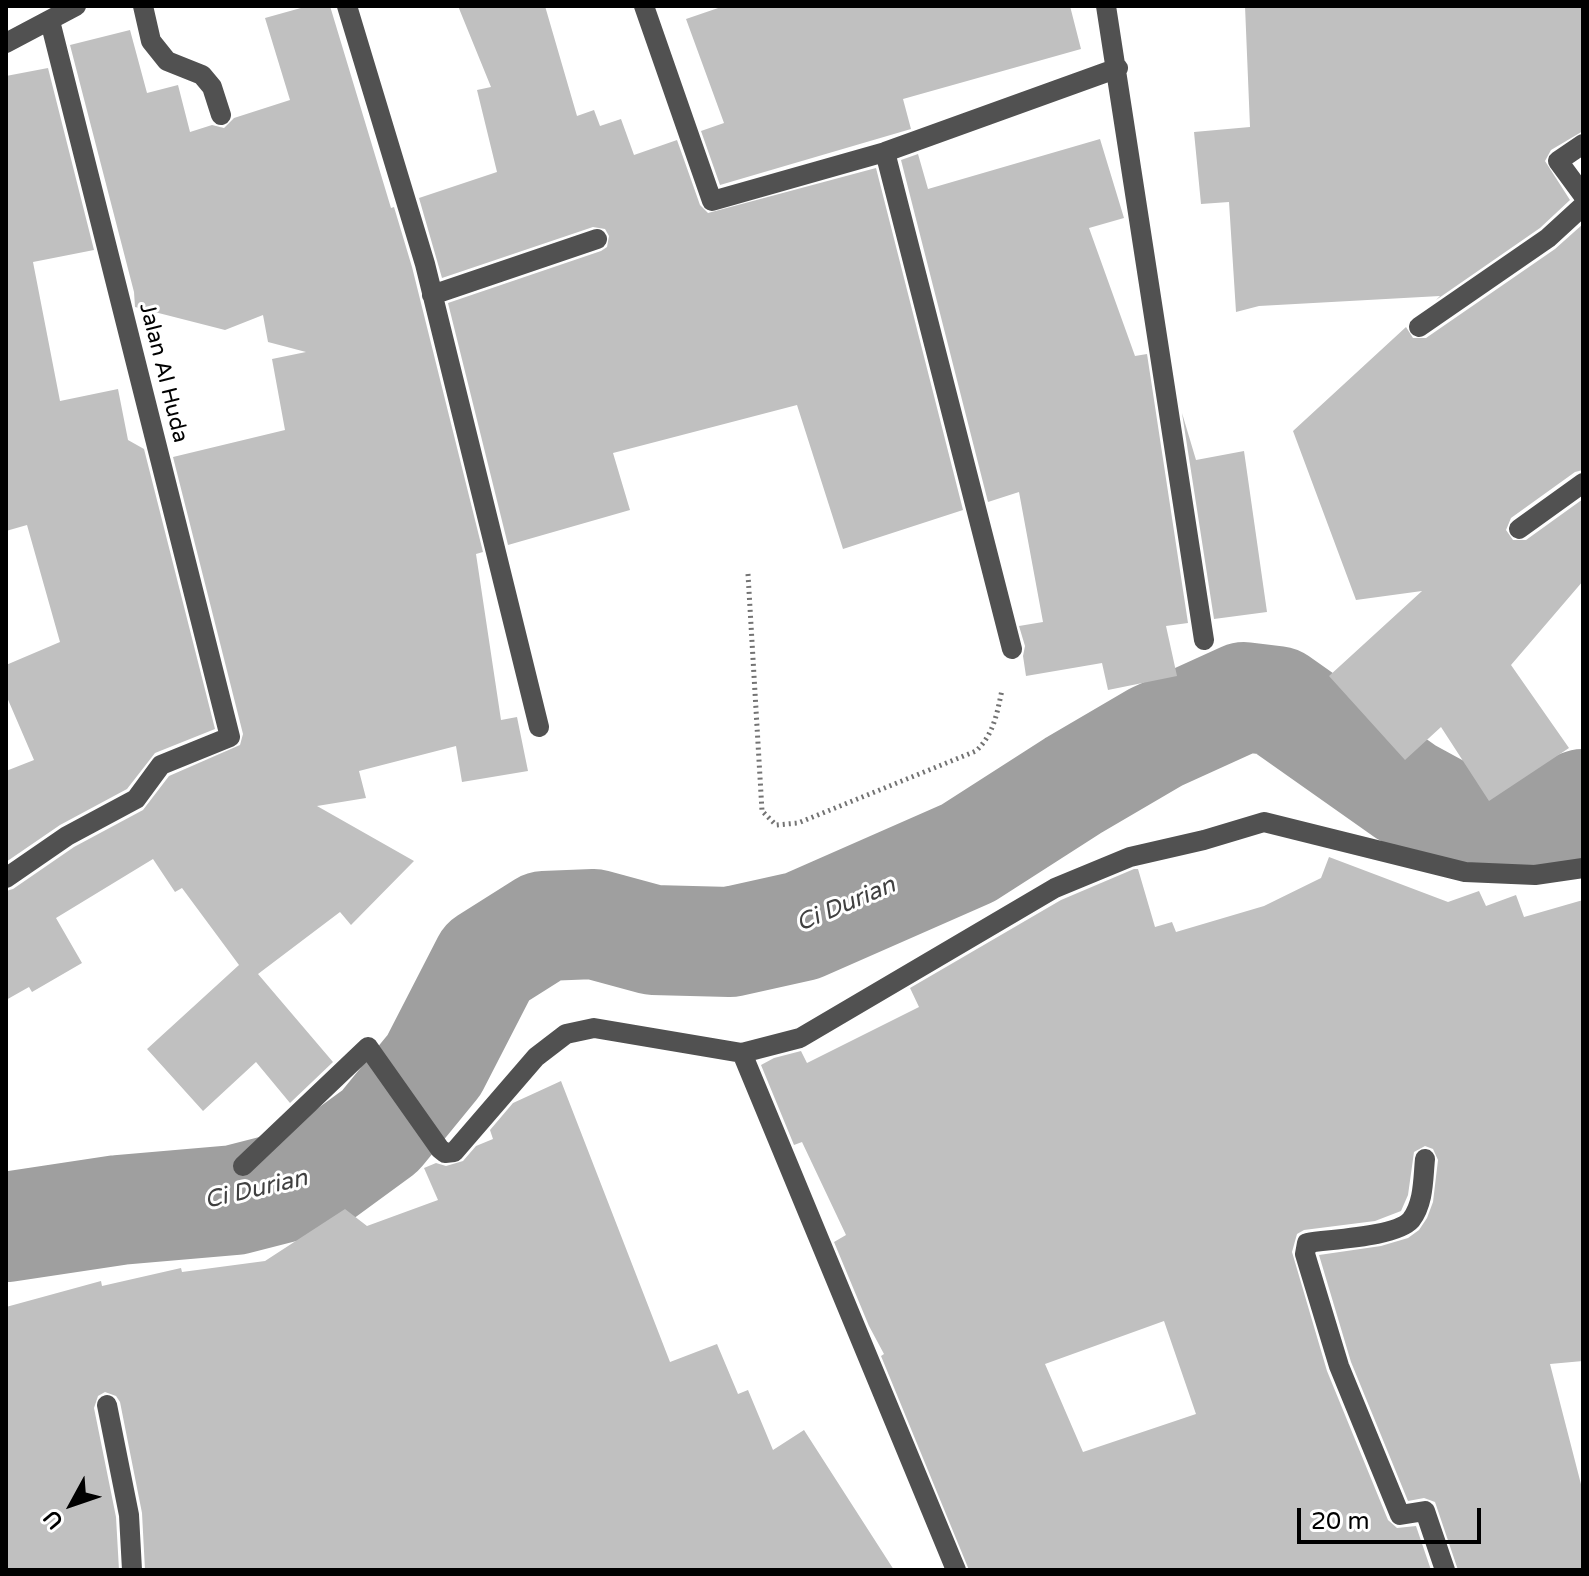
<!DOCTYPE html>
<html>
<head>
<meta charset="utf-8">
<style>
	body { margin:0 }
	#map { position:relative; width:1589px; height:1576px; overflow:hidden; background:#fff; font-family:"Varela Round",sans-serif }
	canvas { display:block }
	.frame { position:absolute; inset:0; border:8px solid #000; pointer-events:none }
	.north { position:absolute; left:32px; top:1464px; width:80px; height:80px; -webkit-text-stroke:6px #fff; paint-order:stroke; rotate:230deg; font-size:22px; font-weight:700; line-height:32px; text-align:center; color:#000 }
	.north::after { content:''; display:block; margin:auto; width:28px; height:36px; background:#000; clip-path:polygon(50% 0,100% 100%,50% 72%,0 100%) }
	.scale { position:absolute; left:1297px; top:1508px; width:184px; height:36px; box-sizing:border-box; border:4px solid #000; border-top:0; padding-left:10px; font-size:24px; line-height:28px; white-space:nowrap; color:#000; -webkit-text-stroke:6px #fff; paint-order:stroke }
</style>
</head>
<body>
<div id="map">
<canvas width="1589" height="1576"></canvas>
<div class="frame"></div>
<div class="north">U</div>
<div class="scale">20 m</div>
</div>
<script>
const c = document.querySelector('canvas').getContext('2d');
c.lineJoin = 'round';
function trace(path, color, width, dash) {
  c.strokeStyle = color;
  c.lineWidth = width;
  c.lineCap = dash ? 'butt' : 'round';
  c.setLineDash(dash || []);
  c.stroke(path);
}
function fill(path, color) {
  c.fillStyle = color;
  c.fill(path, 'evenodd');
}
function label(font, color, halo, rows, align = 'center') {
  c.font = font + ' "Varela Round",sans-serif';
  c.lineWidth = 6;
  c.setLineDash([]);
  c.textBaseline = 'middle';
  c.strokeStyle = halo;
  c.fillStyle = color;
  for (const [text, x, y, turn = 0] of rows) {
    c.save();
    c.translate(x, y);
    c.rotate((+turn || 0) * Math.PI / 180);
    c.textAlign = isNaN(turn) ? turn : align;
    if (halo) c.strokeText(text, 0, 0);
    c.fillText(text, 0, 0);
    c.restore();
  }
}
trace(new Path2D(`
	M6,1227L119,1210L235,1200L313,1180L380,1131L434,1065L487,962L544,926L594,924L653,940L730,942L802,926L968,853L1074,785L1156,737L1244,697L1277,701L1406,792L1450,816L1503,827L1551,818L1583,804`), '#9f9f9f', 110);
fill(new Path2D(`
	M308,6H330L391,208L394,207L412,267L483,552L476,554L501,720L517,717L528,771L462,782L456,746L359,771L366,798L317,806L414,861L351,925L340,912L258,974L333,1062L290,1103L256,1062L203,1111L147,1049L239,965L182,888L175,892L153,859L56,918L82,963L32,992L29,987L6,1000V891L13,889L74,847L143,810L169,776L240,745L243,734L173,457L285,430L272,359L306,352L268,342L263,315L225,330L135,307L134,292L70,45L130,30L147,93L178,85L190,132L212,125L224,128L234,118L290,100L265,18Z
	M458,6H545L577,116L594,110L600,126L621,119L634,155L677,140L700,205L708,213L876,168L963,510L843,549L797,405L613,453L630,510L508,545L448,303L601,251L607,247L609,236L605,229L593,227L442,278L419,198L497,172L477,90L491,87Z
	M724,6H1070L1081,49L903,99L911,129L720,185L701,131L724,123L686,19Z
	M1245,6H1583V131L1551,150L1545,161L1570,200L1540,228L1436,300L1440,296L1259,306L1236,312L1229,202L1201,204L1194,132L1250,127Z
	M48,68L94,250L33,262L60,401L118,389L128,440L144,449L215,729L155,753L127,789L60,825L6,862V771L34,760L6,695V665L60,642L27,525L6,531V76Z
	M1100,139L1124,218L1089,228L1135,356L1147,354L1188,623L1166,626L1177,676L1108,690L1102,663L1026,676L1023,656L1025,646L1019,626L1043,622L1019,492L988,502L901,160L918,154L928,189Z
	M1583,224V470L1575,472L1511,518L1506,530L1513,540H1526L1583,499V581L1511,665L1569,748L1489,801L1441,727L1405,760L1329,676L1422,591L1356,600L1293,431L1406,327L1413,338H1426L1555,249Z
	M1182,413L1196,460L1244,451L1267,612L1214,619Z
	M1329,857L1448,902L1479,891L1486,906L1516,895L1524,917L1583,900V1361L1550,1364L1583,1492V1570H1458L1435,1502L1424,1498L1408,1501L1351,1362L1319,1255L1381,1246L1408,1238L1419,1230L1427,1218L1433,1202L1438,1160L1433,1149L1425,1146L1414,1152L1408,1195L1401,1211L1375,1221L1304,1230L1297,1234L1292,1252L1327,1371L1388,1520L1397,1528L1416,1526L1431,1570H969L881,1356L884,1354L869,1326L834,1242L846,1235L802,1142L794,1145L761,1065L774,1058L801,1051L807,1063L919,1007L910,988L1061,900L1134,869H1138L1155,927L1172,922L1176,932L1264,906L1321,878ZM1164,1321L1196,1414L1083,1452L1045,1364Z
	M561,1081L670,1362L717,1344L738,1394L748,1390L773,1450L804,1430L894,1570H145L142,1513L120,1402L116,1396L105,1392L98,1396L94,1408L116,1517L119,1570H6V1307L101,1281L102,1286L181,1268L182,1272L265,1261L345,1209L367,1226L438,1200L424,1168L436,1163L446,1166L463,1161L476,1146L493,1139L490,1130L513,1103Z`), '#c0c0c0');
trace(new Path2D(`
	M748,574L762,811L776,825L798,823L976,751C994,734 997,713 1002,690`), '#737373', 5, [2, 4]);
trace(new Path2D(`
	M143,6L151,41L167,61L202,75L212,87L221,115
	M347,6L425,264L539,727
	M644,6L712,201L885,152L1118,68
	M1106,6L1204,640
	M6,43L76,6
	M1583,144L1558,161L1583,195
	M885,152L1012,649
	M432,295L597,239
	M1419,327L1548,238L1583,206
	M1519,529L1583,483
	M6,878L67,836L136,799L161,765L230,737L50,21
	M742,1053L956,1570
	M1425,1159C1423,1179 1424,1203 1411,1220C1396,1237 1331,1239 1307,1243L1305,1254L1339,1366L1400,1515L1425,1511L1445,1570
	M243,1166L368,1047L440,1149L445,1153L454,1152L536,1057L566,1034L594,1028L742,1053L800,1038L1055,888L1130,857L1204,840L1264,822L1465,872L1535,875L1583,868
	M107,1405L129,1515L132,1570`), '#515151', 20);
label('22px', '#000', '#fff', [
	["Jalan Al Huda",163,373,76]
]);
label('italic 24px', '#404040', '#fff', [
	["Ci Durian",846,905,-23],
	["Ci Durian",256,1190,-13]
]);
</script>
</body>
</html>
